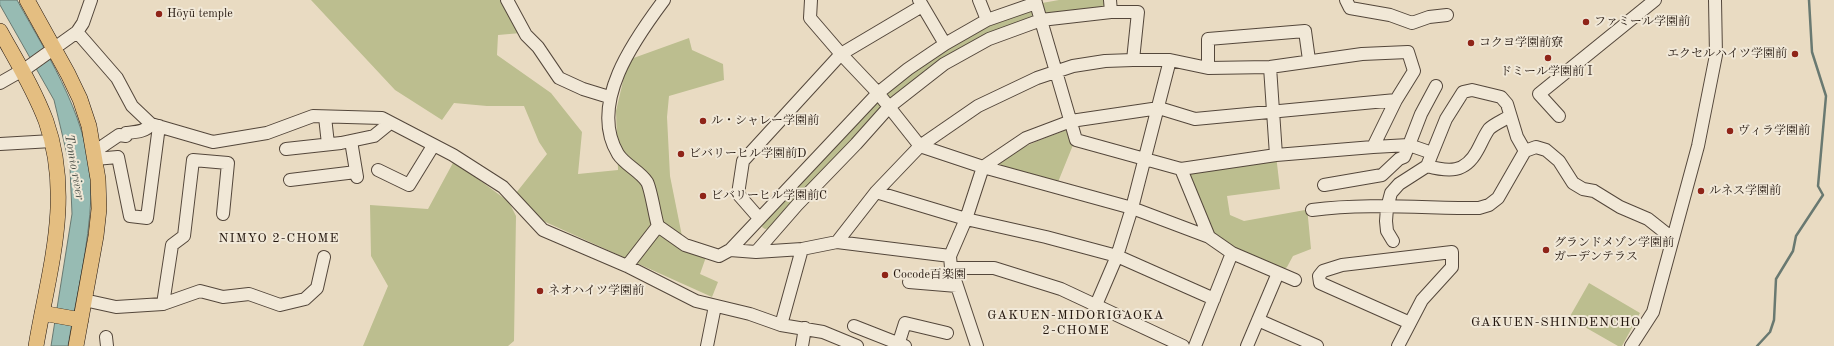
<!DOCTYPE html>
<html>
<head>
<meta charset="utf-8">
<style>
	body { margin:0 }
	canvas { display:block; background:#e9dbc2 }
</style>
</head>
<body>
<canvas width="1834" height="346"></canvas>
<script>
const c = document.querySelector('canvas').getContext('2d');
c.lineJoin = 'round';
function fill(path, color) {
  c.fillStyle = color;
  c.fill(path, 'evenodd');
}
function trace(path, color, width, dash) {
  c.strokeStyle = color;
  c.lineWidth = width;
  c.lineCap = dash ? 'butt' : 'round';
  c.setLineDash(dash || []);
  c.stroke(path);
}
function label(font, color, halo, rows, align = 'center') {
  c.font = font + ' "Old Standard TT","Noto Serif JP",serif';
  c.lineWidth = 4;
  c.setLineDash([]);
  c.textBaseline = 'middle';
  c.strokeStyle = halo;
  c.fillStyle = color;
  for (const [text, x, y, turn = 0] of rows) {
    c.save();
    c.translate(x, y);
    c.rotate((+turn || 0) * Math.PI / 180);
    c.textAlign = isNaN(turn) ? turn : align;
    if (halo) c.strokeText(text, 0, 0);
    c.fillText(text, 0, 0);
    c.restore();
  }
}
fill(new Path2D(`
	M311,0H502L521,33L498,35L497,55L551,93L582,132L578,174L618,170L616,111L628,60L689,38L692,50L723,64L724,80L669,96L667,117L670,176L682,236L706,257L700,274L718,282L712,297L541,220L516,193L547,154L539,142L524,106H487L454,103L442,120L395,90Z
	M1059,0H1106L1107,4L1103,10L1044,14L1042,3Z
	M1031,10L1035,12L1036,17L890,101L885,92L909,72L987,23Z
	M878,101L883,109L771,228L765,229L762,227L764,222Z
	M1066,130L1073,145L1056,187L995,166C1011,149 1044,139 1066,130Z
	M1276,155L1280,189L1227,196L1230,215L1244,221L1305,210L1307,207L1311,249L1293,256L1287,267L1278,273L1209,237L1181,169Z
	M454,161L509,202L516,216L514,341L508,346H363L388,286L371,256L370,205L428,209Z
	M1589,283L1640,313L1622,346H1618L1569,318Z`), '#bcbe8f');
const water = new Path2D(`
	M0,0H17C50,60 93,124 91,196C89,246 76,297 68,346H51L72,214L70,167L54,100L0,5Z`);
fill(water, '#97bbb3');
trace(water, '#697971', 1);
trace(new Path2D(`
	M1757,346L1770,332L1774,320L1776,279L1793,251L1796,236L1823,195L1818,186L1826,96L1812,52L1809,0`), '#697971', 2.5);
const minor = new Path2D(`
	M507,0L526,35L538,47L559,78L583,89L609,97
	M664,0C634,40 588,104 618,154C625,165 640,171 647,182C651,189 655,217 658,226L685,245L719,256L730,250L878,93L908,69L945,44L987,20L1036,3
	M811,0L810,18L841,54L878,93L920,146L983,167L1132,208L1209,237L1232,253L1295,280
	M919,0L945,44
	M979,0L987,20
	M1110,0L1111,12
	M1346,0L1350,8L1390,15L1412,23L1429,17L1447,15
	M77,32L83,23L91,0
	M1270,67L1276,155
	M1208,68V39L1305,31L1309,60
	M0,83L28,67L77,32L117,78L132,106L151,124L213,142L267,133L313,116L382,118L453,155L503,187L543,230L627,266L696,301L750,314L781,325L823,332L857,346
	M1559,116L1539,94L1655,0
	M325,117L328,144
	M351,141L357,177
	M0,144L52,141
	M1373,147L1409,145L1421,114L1436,86
	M286,149L341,143L374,136L390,123
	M94,152L119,135L126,136V133C135,132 146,132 151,124
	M95,159L118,157L130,216L147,218L159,126
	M1427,166C1449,172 1465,173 1477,151C1481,144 1484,136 1489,129C1494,124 1504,120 1510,116
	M1181,169L1209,237
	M378,170L409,185L433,146
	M290,180L356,172
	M1324,185L1382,175L1399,159L1404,157L1409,145L1432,153
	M876,192L966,219L1046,237L1117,256L1214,299
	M1312,210C1367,203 1423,208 1479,208L1489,205L1498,198L1525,151L1536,147L1546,150L1559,161L1573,183L1583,189L1594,191L1620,207L1648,219L1672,238
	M759,218L738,194L743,161L841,54L922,6
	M1393,241L1387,231L1386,221L1387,208L1391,193L1399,184L1427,166L1446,119L1463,92L1472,90L1501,97L1507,104L1517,137L1525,151
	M837,242L876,192L920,146L978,106L1037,78L1073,66L1105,61L1133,60H1170L1208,68L1270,67L1362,54L1408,52L1414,71L1396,100L1373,147L1276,155L1181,169L1076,140L1035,0
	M730,250L756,252L802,249L837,242L950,256
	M756,252L797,205L856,144L889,107L944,64L989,39L1041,20L1111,12H1138L1133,60
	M627,266L658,226
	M951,268H994L1061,289L1183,346
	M909,282L957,286
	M84,300L116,307L163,304L200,291L223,297L249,294L280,305L305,299L317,288L324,257
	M163,304L172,245L184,236L193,160L228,163L223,214
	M1096,305L1117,256L1132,208L1170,60
	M1258,320L1317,346
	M781,325L802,249
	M854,326L905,346
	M106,337L107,346
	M899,342L905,323L947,333
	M707,346L715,306
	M802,346L805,328
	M977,346L951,268L950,256L966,219L983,167L1026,138L1071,121L1159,108L1195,119L1396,100
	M1195,346L1232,253
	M1247,346L1278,273
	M1398,346L1422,300L1452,267V252L1342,265L1323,271L1319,276L1320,283L1410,323
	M1631,346L1653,312L1698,146L1716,55L1715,0`);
const major = new Path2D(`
	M27,0L68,74L80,99L89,126L98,179L99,209L96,236L76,346
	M0,31C16,60 34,89 46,121C73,198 49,269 36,346
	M42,313L81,320`);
trace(minor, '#54473b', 14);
trace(major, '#23160e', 16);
trace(minor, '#f1e8d7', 12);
trace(major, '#e4be81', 15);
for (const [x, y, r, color] of [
	[159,14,4,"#8f2418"],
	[1586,22,4,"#8f2418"],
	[1471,43,4,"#8f2418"],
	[1795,54,4,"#8f2418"],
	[1548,58,4,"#8f2418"],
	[703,121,4,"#8f2418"],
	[1730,131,4,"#8f2418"],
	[681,154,4,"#8f2418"],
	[1701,191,4,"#8f2418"],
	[703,196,4,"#8f2418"],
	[1546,250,4,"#8f2418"],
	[885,275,4,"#8f2418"],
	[540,291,4,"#8f2418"]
]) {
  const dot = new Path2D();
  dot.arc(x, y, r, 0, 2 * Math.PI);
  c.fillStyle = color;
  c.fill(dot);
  trace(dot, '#f1e8d7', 1.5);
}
label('12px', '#23160e', '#f1e8d7', [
	["Hōyū temple",167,14],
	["ファミール学園前",1594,22],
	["コクヨ学園前寮",1479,43],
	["エクセルハイツ学園前",1787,54,"right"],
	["ドミール学園前Ⅰ",1548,72,"center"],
	["ル・シャレー学園前",711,121],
	["ヴィラ学園前",1738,131],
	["ビバリーヒル学園前D",689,154],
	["ルネス学園前",1709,191],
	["ビバリーヒル学園前C",711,196],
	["グランドメゾン学園前",1554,243],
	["ガーデンテラス",1554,257],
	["Cocode百楽園",893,275],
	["ネオハイツ学園前",548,291]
], 'left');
label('italic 13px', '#4c5048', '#f1e8d7', [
	["Tomio river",74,167,80]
]);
c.letterSpacing = '1px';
label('13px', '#23160e', '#f1e8d7', [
	["NIMYO 2-CHOME",279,239],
	["GAKUEN-MIDORIGAOKA",1076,316],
	["2-CHOME",1076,331],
	["GAKUEN-SHINDENCHO",1556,323]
]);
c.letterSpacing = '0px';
</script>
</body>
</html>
